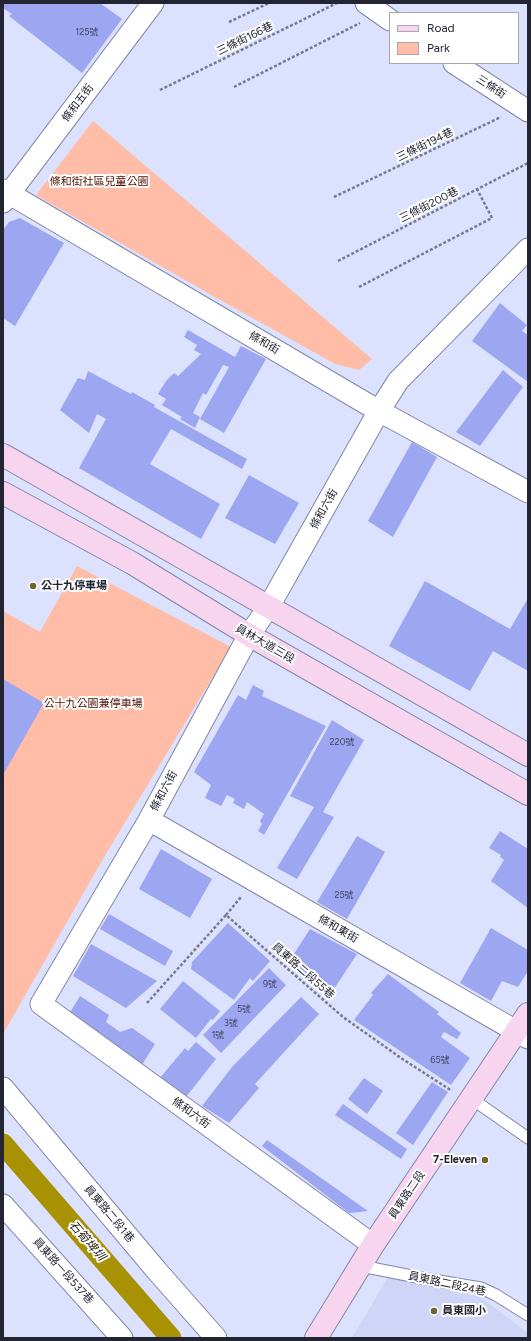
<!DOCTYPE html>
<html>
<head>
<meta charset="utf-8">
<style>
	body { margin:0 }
	#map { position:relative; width:531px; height:1341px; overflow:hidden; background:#dce1fe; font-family:Figtree,sans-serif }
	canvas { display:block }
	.frame { position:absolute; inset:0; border:4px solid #232532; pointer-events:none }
	.legend { position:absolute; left:389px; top:12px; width:130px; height:52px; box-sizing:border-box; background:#fff; border:1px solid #a7a8ad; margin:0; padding:5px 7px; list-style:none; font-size:12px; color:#232532 }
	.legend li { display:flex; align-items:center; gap:8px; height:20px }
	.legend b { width:20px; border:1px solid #a7a8ad }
</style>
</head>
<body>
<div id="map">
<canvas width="531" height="1341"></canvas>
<div class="frame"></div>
<ul class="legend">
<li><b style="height:5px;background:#f8d5ef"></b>Road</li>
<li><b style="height:11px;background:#ffbca7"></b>Park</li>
</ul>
</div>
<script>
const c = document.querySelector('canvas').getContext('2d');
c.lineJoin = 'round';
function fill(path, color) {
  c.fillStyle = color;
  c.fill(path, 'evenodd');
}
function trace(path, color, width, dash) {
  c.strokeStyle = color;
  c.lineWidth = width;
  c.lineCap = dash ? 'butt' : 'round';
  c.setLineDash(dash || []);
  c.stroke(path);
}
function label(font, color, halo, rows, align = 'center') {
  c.font = font + ' Figtree,"Noto Sans TC",sans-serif';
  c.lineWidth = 4;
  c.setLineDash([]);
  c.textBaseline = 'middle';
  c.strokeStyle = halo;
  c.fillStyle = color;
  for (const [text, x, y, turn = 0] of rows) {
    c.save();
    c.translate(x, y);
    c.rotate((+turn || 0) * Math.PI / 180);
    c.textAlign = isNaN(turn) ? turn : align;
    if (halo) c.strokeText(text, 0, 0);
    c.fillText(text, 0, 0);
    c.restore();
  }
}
fill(new Path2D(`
	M388,1277L471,1290L528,1333V1338H352Z`), '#cfd5f7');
fill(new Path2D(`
	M93,121L372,359L359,370L335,364L215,297L36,195Z
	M77,566L231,647L107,852L3,1034V611L40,632Z`), '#ffbca7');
trace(new Path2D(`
	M3,1144L171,1338`), '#a89103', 21);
fill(new Path2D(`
	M3,3H100L122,19L82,73L9,16L12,14L3,8Z
	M20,218L64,243L15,326L3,318V230L9,222Z
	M500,303L527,325L522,331L528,335V382L472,341Z
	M188,330L235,357L241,346L266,359L224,433L200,419L229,367L223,365L206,395L203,393L193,413L200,417L195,428L180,419L182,417L162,405L166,399L158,394L166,381L174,373L178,376L201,354L194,350L197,345L184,337Z
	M503,370L523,387L480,446L456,432Z
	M88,371L131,394L132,392L155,405L154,407L247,459L242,469L171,429L150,464L220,504L201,539L79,468L106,419L97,414L89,433L60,410L78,378L85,380Z
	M412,442L437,457L393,537L368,521Z
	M249,475L299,503L275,544L225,518Z
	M425,581L510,629L528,598V671L493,651L470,691L389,646Z
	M3,679L44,703L3,775Z
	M253,685L264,691L262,696L326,726L264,835L258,831L262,824L260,821L264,814L247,802L244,809L233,803L235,799L227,795L221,806L205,798L211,785L194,772L238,695L246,700Z
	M332,720L364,740L323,812L334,817L297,879L277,868L314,807L290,796Z
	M500,831L528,849V908L491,881L504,860L500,857L501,855L489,848Z
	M357,836L385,852L347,919L317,902Z
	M161,849L212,879L190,918L139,889Z
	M109,914L173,951L165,966L100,929Z
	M228,923L270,961L253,981L250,978L234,1000L191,969L192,962Z
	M491,928L528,950V971L518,987L502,981L491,1001L460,983Z
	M310,929L357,954L330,995L317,986L290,960Z
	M91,944L157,981L126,1008L73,976Z
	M269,968L286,985L221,1053L203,1035Z
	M388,974L439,1012L437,1014L461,1033L457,1039L444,1032L441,1037L470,1058L451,1085L354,1020L373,995L371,993Z
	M183,981L220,1011L213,1020L211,1019L196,1038L160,1009Z
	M80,996L109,1015L106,1022L120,1032L132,1028L155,1044L142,1065L66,1019Z
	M301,997L319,1014L255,1084L259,1088L229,1123L202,1106L232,1067Z
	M196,1042L216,1059L186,1097L159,1079L185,1048L188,1051Z
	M364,1078L383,1091L367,1114L348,1099Z
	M432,1082L448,1092L413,1145L396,1133Z
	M343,1104L407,1149L401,1159L335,1115Z
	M267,1140L368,1211L349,1213L262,1146Z`), '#9ca6f1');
const lane = new Path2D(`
	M472,1099L528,1138
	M361,1266L427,1279L481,1288L496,1295L528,1315`);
const street = new Path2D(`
	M366,3L390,20
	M454,63L528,111
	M3,190L379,411L528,492
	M3,202L153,3
	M149,820L528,1038
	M3,1088L157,1271L216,1338
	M3,1205L122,1338
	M373,1245L41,1004L149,820L249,635L268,608L379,411L398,381L528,249`);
const secondary = new Path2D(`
	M3,455L528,755
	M3,493L132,563L249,635L528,794
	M316,1338L373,1245L528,1014`);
trace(lane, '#8287a8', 13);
trace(street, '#8287a8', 23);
trace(secondary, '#8287a8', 24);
trace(new Path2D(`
	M229,22L269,3
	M234,87L360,23
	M160,90L337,3
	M334,197L501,117
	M338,261L528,163
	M359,287L492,218L477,189
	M226,915L241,897
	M147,1003L226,915L343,1017L401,1058L452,1091`), '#777a8f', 2.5, [3, 2]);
trace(lane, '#fff', 11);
trace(street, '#fff', 21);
trace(secondary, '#f8d5ef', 22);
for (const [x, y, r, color] of [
	[33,586,4,"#706532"],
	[485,1160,4,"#706532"],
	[434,1311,4,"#706532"]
]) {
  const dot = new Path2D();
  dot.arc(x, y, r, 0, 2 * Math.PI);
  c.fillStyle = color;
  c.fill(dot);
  trace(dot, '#fff', 1.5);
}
label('9px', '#414562', null, [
	["125號",87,32],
	["220號",342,742],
	["25號",344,895],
	["9號",270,984],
	["5號",244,1009],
	["3號",231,1023],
	["1號",218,1035],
	["65號",440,1060]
]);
label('11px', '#232532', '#fff', [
	["三條街166巷",245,39,-26],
	["三條街",491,87,33],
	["條和五街",78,103,-53],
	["三條街194巷",425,145,-26],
	["三條街200巷",429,205,-27],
	["條和街",264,343,30],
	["條和六街",324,509,-61],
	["員林大道三段",265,644,30],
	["條和六街",164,791,-62],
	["條和東街",338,929,30],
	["員東路二段55巷",303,971,41],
	["條和六街",191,1113,36],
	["員東路二段",407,1195,-56],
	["員東路二段1巷",109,1214,50],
	["員東路一段537巷",63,1271,48],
	["員東路二段24巷",447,1284,12]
]);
label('11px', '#511100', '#fff', [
	["條和街社區兒童公園",99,182],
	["公十九公園兼停車場",93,704]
]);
label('bold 11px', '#232532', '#fff', [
	["公十九停車場",41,586],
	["7-Eleven",477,1160,"right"],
	["員東國小",442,1311]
], 'left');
label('italic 12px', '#2d2916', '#fff', [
	["石筍埤圳",87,1241,49]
]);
</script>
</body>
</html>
